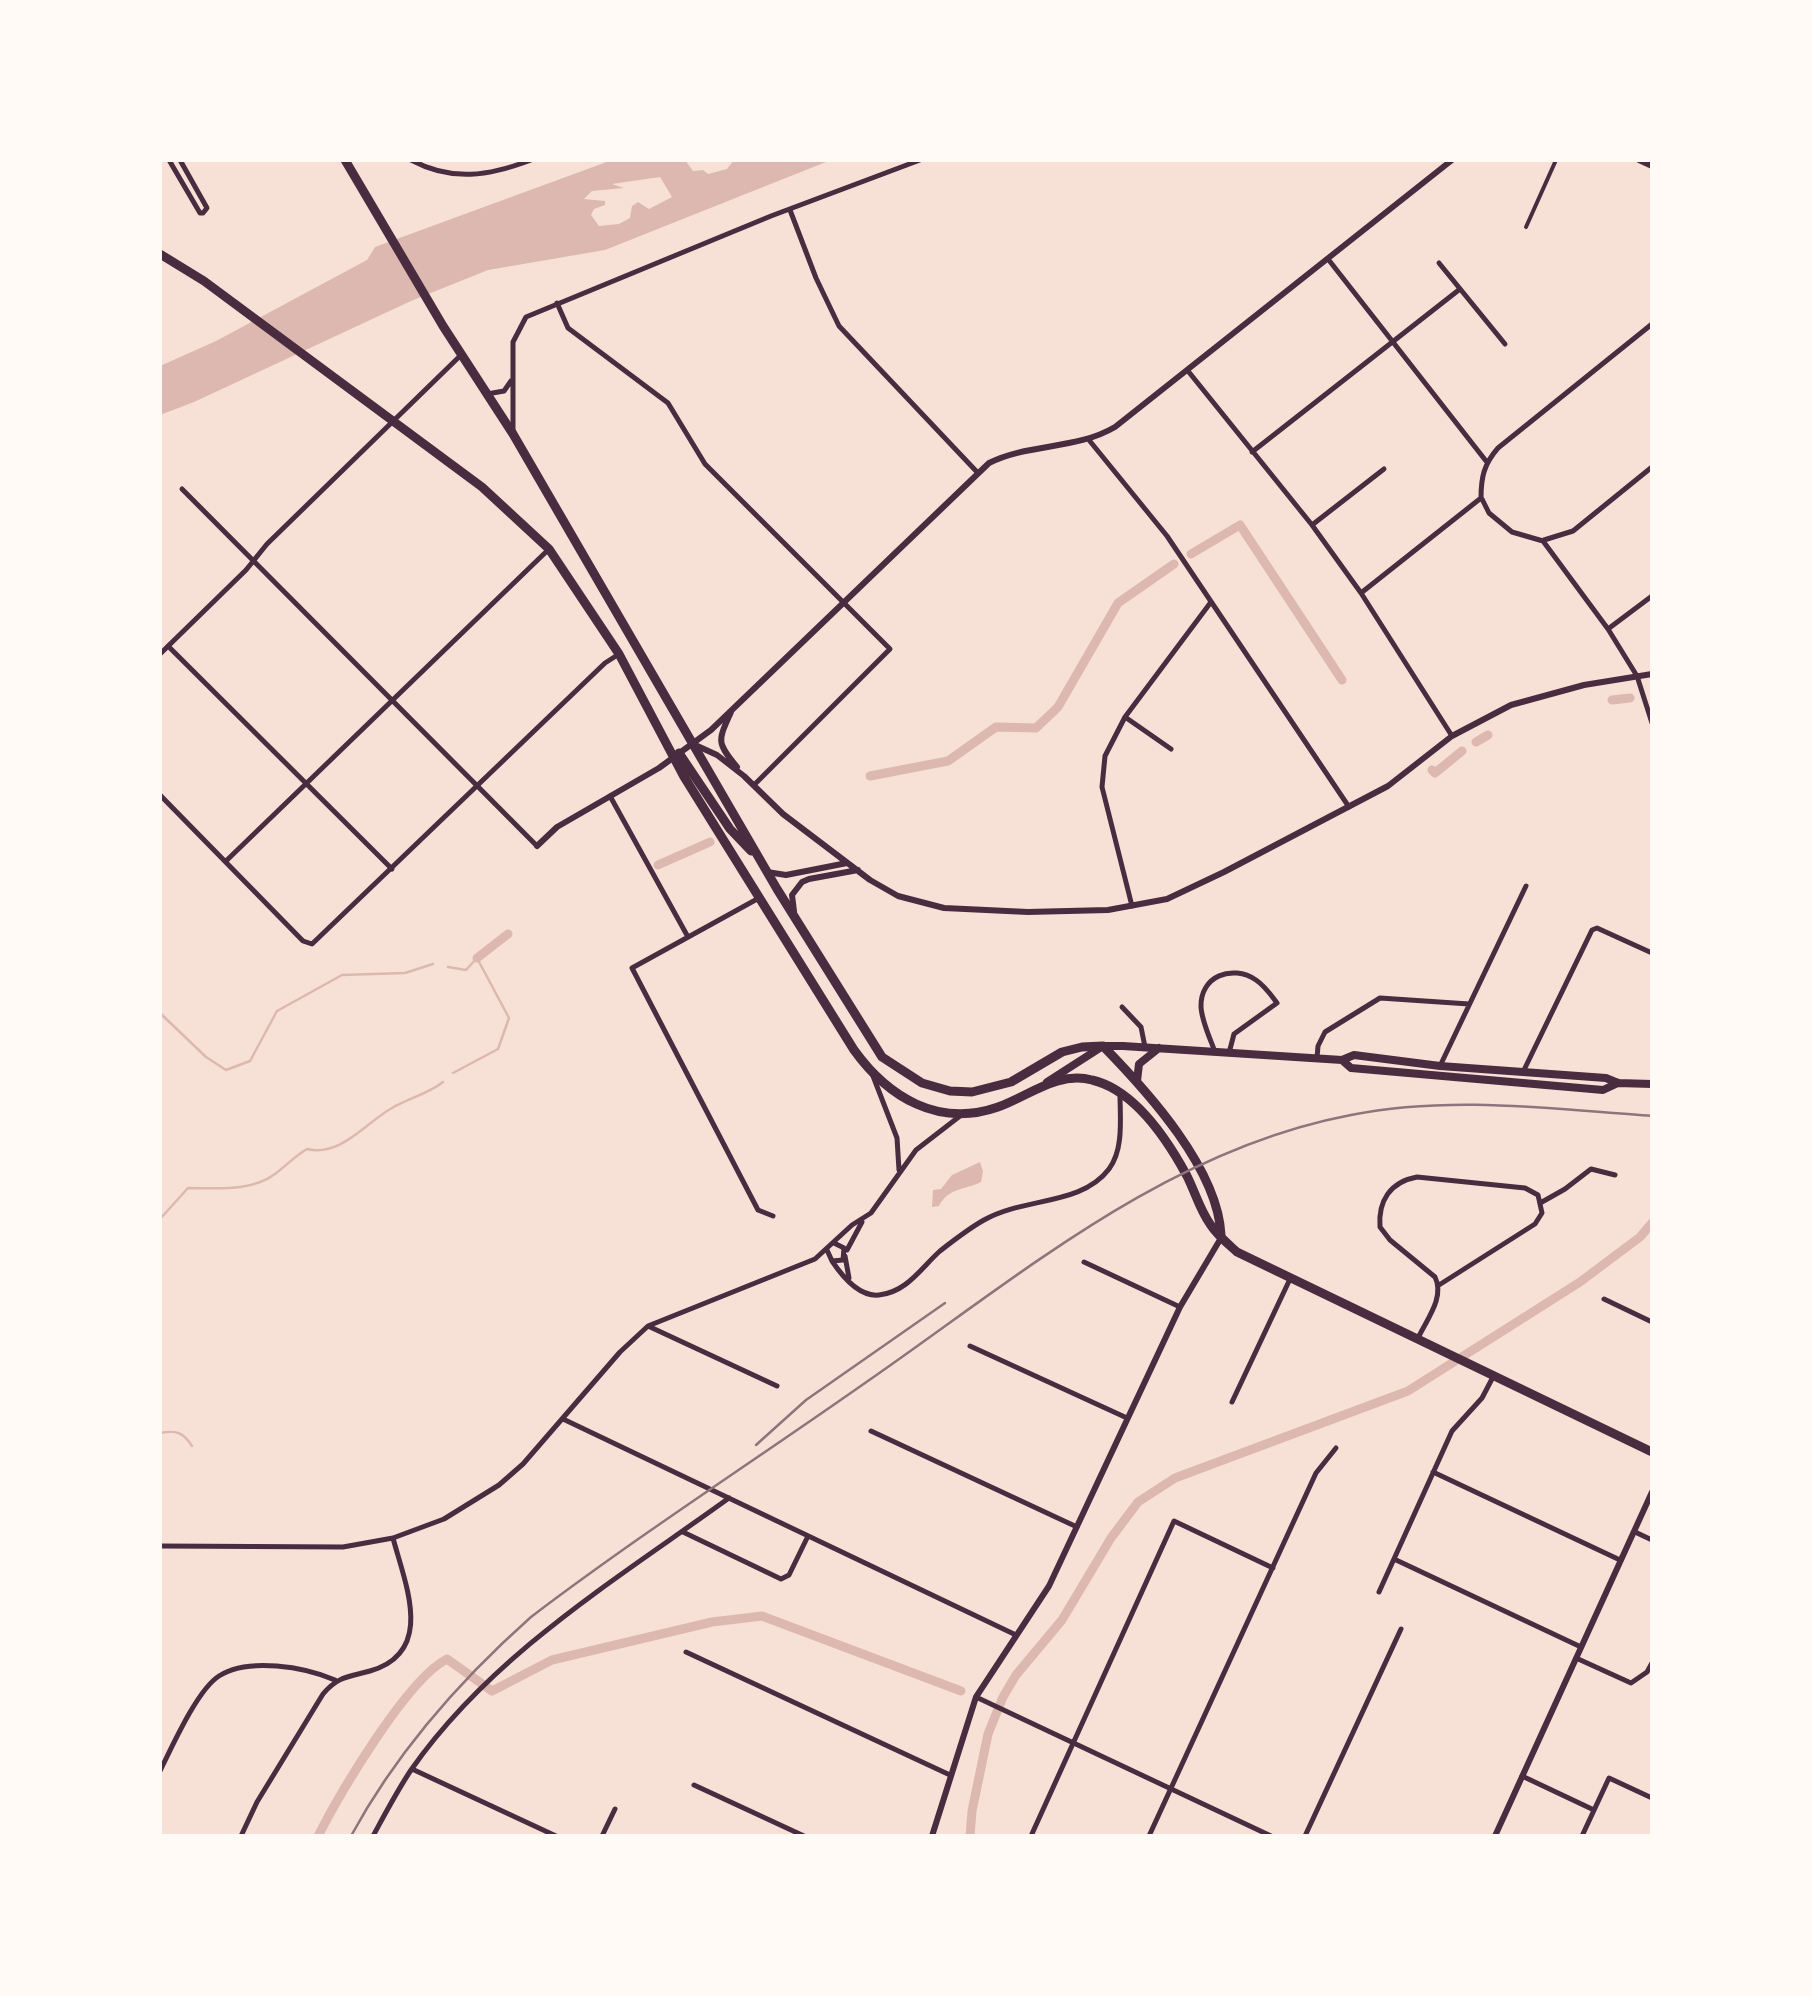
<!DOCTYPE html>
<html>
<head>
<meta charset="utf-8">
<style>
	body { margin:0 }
	#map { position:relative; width:1812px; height:1996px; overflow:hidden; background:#f7e1d7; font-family:Commissioner,sans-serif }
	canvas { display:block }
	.frame { position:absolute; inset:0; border:162px solid #fffaf5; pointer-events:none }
</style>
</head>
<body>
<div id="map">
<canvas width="1812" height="1996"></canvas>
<div class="frame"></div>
</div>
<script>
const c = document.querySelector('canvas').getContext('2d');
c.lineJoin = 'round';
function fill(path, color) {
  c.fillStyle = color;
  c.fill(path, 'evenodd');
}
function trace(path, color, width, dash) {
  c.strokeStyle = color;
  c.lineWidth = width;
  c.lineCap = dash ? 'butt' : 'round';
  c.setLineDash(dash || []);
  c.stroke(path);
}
fill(new Path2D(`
	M612,160H685L693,171L703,170L708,174L727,169L734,160H831L605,250L488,270L411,301L194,402L160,415V366L216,341L367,260L375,247ZM660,177L672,197L649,209L638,202L632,206L630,218L619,224L599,226L591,215L594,209L605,205V201L584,199L592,191L624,188L612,184Z
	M980,1162L983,1171L981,1182C965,1190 948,1188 939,1206L932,1207L933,1190L941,1189L952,1175Z`), '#dcb8b0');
trace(new Path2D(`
	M448,967L466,970L477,958L509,1018L498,1049L453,1073
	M160,1013L206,1057L226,1070L250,1061L277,1011L342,975L405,973L433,964
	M160,1219L188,1188C217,1188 251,1192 275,1174C287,1165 295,1156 307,1149C341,1157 365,1123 392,1108C409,1098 428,1094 443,1082
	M160,1433C176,1430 183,1432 192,1446`), '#dcb8b0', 2.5);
trace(new Path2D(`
	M1191,554L1240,525L1342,680
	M1612,700L1630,698
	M1476,742L1488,735
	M1432,770L1435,773L1462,751
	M870,776L948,761L996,727L1036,728L1058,707L1118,603L1174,564
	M658,865L710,842
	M477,958L508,934
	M318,1836C340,1793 407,1679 447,1659L492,1691L552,1660L712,1622L762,1616L961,1691
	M970,1836L972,1811L988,1734L1003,1697L1016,1675L1062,1620L1111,1538L1138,1502L1175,1478L1408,1391L1580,1282L1640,1237L1652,1223`), '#dcb8b0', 9);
trace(new Path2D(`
	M1526,227L1556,160`), '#4a2c40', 4);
trace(new Path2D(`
	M169,160L200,213H203L207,208L180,160
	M411,160C452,182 489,176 531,160
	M790,210L816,278L839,326L977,472
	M1328,259L1486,461
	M1439,263L1505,344
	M557,303L568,328L668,403L705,464L890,649L754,785
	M1188,371L1312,525L1361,593L1452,736
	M487,394L504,391L511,381
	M513,431V342L526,317L771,216L920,160
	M1089,440L1167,536L1349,807
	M1252,452L1460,289
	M182,489L537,846
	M1482,499L1489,513L1512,532L1543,541L1608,629L1637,676L1652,723
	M1312,525L1384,469
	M1544,540L1573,531L1652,467
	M1361,593L1481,498C1481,477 1484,464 1498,448L1652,324
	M1608,629L1652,596
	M168,646L392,869
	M160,654L246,570L267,544L461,355
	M1125,717L1171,749
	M160,795L303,941L312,944L605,663L619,654
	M610,796L688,937
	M226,861L549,549
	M759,898L632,968L758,1210L773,1216
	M1132,906L1102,787L1105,756L1125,717L1211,602
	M1122,1007L1141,1027L1145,1047
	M1215,1052C1210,1038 1202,1022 1201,1007C1200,976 1232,964 1256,980C1265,986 1271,995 1277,1003L1234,1034L1229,1053
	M1317,1058L1318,1046L1325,1032L1380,998L1469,1004
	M1440,1066L1526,886
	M1523,1072L1592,930L1597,928L1652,953
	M873,1076L897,1138L899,1170
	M1542,1202L1565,1189L1591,1169L1615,1175
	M827,1250L832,1261L843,1260L844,1248L834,1243
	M847,1250L862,1222
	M845,1256L849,1278
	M832,1261C842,1276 859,1297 879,1295C907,1292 921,1268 940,1251C954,1240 968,1229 984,1220C1024,1197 1081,1206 1109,1169C1124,1149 1120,1118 1120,1094
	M1084,1262L1180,1307
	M1604,1299L1652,1322
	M648,1326L777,1386
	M1418,1338C1427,1319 1445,1297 1435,1277L1390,1240L1380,1227C1378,1201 1390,1182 1417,1177L1525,1188L1538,1195L1542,1213L1535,1224L1439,1285
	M970,1346L1127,1418
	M1232,1402L1290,1279
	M563,1419L1016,1635
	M871,1431L1077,1527
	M1433,1472L1620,1560
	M683,1532L781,1579L789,1575L808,1536
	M1635,1532L1652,1540
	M160,1546L343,1547L393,1538L444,1519L499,1485L523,1464L620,1352L648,1326L815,1259L852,1225L871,1213L916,1150L960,1116
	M1394,1559L1581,1647
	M1379,1592L1452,1431L1482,1398L1493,1377
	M686,1652L950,1775
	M1576,1658L1631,1683L1647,1672L1652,1663
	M976,1697L1271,1836
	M412,1769L556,1836
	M160,1771C172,1747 197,1690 219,1676C248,1657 305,1667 335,1680
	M1522,1776L1594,1810
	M694,1785L804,1836
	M241,1836L257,1802L323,1694C338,1676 349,1677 370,1671C436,1652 405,1584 393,1538
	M373,1836C385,1814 397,1791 411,1770C492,1654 617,1579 729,1498
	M602,1836L615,1809
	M1031,1836L1174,1521L1273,1568
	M1149,1836L1316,1473L1336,1448
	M1305,1836L1401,1629
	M1582,1836L1609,1778L1652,1798`), '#4a2c40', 5);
trace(new Path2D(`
	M1639,160L1652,166
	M731,712C718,741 716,742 737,767
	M693,744L717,755L744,776L783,814L870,880L898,896L944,908L1028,912L1108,910L1167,899L1224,872L1388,786L1452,736L1511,705L1584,685L1652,674
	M537,846L557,827L659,768L711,730L989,463C1029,443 1076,450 1115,427L1452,160
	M767,872L786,875L847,863
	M794,911L792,895L802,882L809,879L858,870
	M932,1836L976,1697L1049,1586L1180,1307L1221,1238
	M1495,1836L1652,1492`), '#4a2c40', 6);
trace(new Path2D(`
	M1342,1060L1351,1068L1603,1090L1618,1083
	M1137,1081L1139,1064L1159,1048
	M1047,1082L1103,1046H1123L1342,1060L1354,1055L1440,1066L1606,1078L1618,1083L1652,1084`), '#4a2c40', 8);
trace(new Path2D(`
	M345,160L443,326L513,434L777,889L882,1057L922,1083L950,1091L972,1092L1011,1082L1062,1052L1082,1047L1103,1046C1148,1092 1218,1169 1221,1235
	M160,254L204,281L482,487L549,549L619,654L683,775L854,1050C888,1097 938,1128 998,1107C1029,1096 1057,1071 1092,1080C1135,1090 1167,1139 1187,1176C1195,1192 1200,1210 1210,1224C1217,1235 1227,1243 1237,1252L1652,1452
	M679,753L730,829L751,851`), '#4a2c40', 9);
trace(new Path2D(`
	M756,1445L806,1400L945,1303
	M351,1836C397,1751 459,1681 531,1617C639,1535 754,1461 865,1383C1017,1278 1165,1150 1351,1115C1450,1095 1552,1109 1652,1116`), '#8f747c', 2.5);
</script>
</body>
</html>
